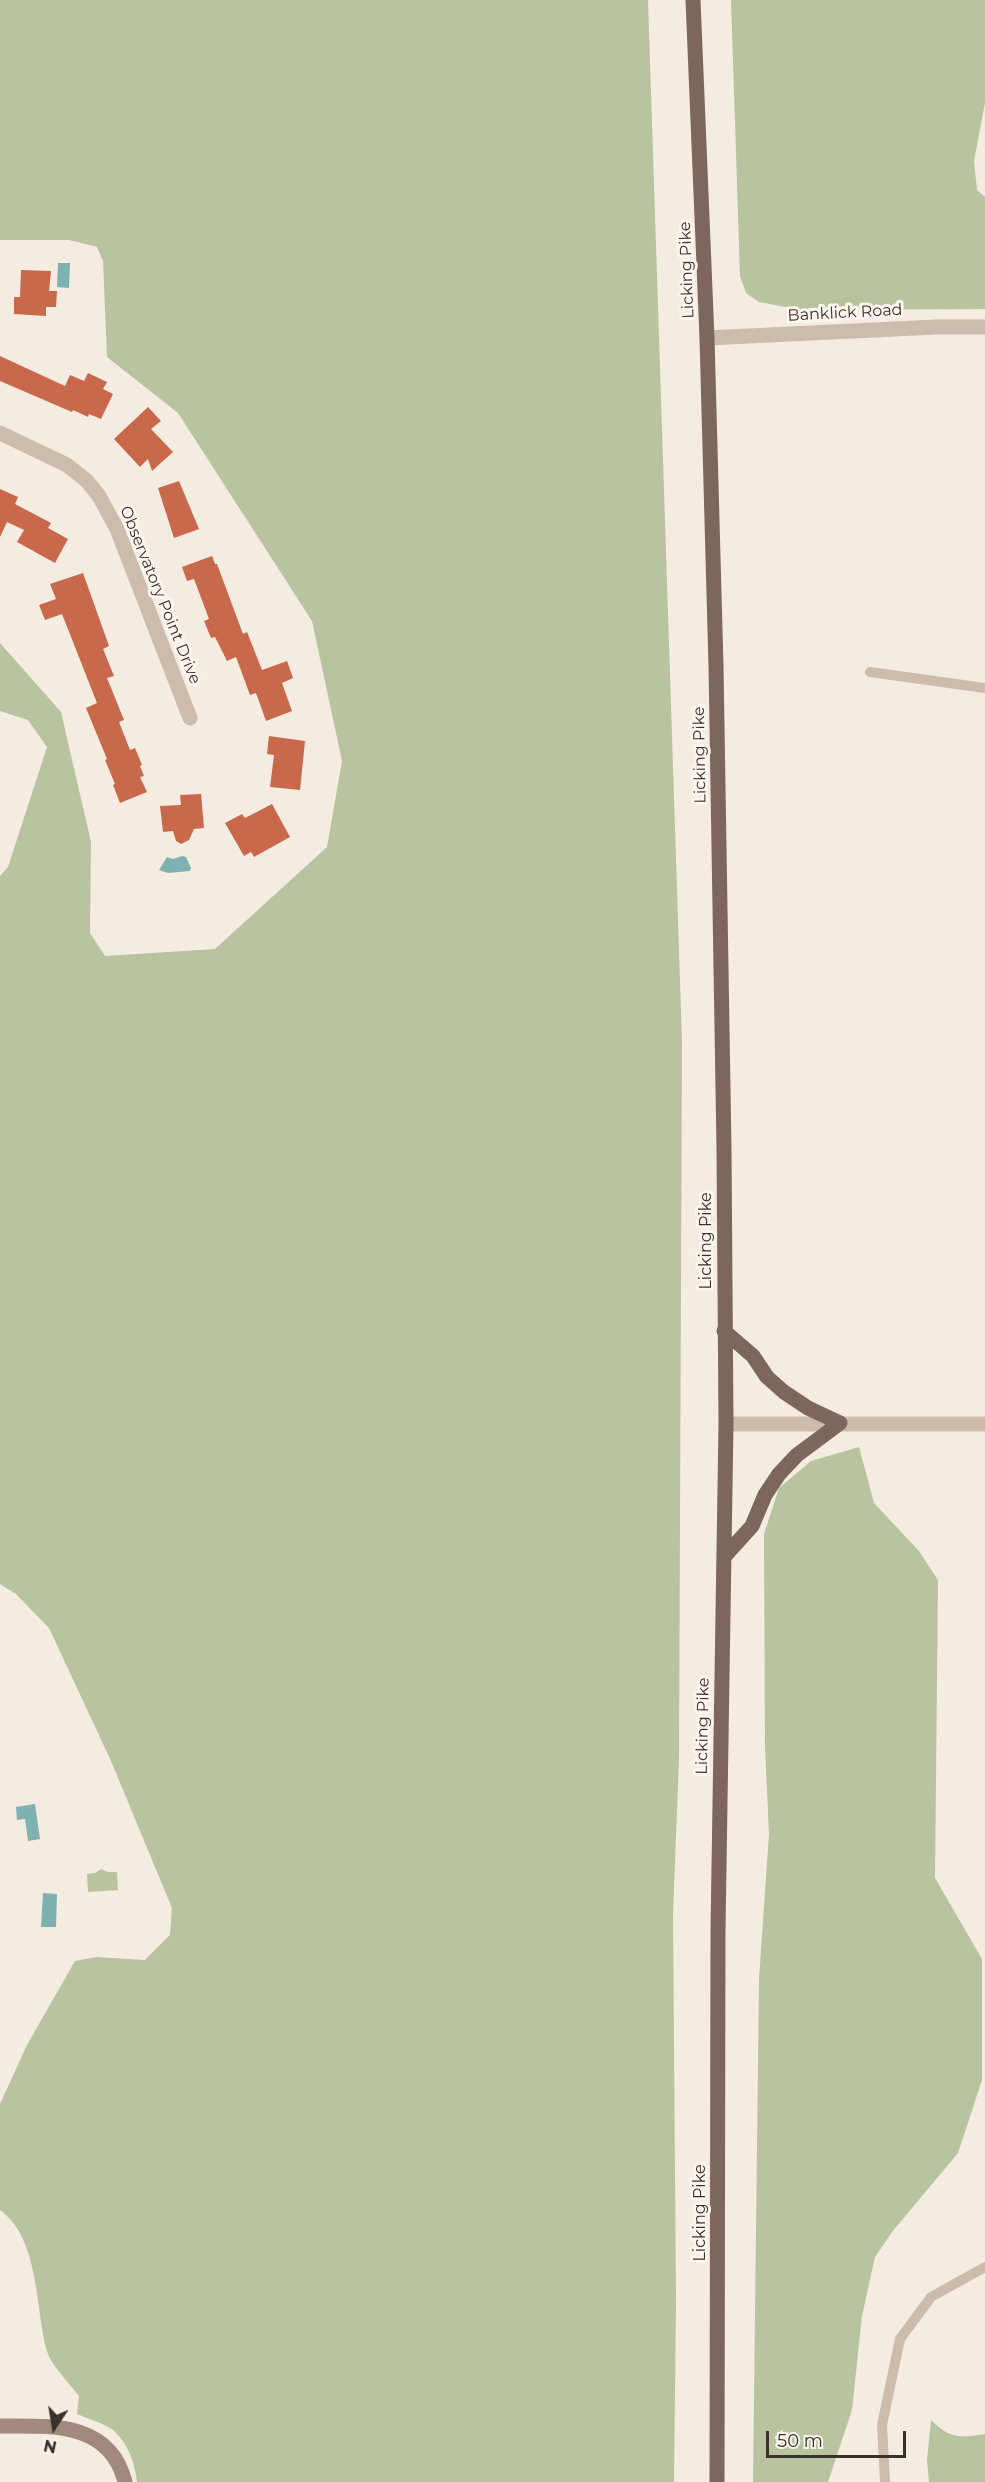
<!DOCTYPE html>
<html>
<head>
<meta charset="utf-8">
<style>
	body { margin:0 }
	#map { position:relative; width:985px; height:2482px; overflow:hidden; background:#f4ebe1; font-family:Montserrat,sans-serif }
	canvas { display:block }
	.north { position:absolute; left:24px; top:2398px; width:60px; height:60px; -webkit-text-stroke:4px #fbf5ee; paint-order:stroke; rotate:192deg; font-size:16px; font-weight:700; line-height:24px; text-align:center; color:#3b302b }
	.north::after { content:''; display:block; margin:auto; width:21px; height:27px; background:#3b302b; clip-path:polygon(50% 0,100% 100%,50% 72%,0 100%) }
	.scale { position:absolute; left:766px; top:2431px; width:140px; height:27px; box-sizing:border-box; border:3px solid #3b302b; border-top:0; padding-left:8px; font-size:18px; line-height:21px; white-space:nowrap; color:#3b302b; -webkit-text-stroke:4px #fbf5ee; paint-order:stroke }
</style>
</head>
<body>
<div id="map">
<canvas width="985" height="2482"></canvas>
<div class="north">N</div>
<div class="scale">50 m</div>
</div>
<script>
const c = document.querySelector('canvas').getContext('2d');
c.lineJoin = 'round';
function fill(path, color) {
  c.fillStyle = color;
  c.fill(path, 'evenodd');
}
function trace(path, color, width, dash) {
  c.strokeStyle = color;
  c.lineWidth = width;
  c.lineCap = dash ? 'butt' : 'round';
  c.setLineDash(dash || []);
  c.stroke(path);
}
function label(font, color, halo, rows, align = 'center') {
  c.font = font + ' Montserrat,sans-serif';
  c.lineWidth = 6;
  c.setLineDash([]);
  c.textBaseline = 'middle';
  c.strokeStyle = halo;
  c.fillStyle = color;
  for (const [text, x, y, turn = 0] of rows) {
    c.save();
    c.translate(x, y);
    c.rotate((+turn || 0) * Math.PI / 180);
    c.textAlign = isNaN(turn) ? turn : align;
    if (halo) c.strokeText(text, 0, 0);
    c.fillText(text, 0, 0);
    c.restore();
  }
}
fill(new Path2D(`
	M0,0H648L682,1042L679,1759L673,1914L676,2302L674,2482H137C135,2463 128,2443 113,2430C104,2423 88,2419 77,2414L79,2396C71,2385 50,2364 47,2351C35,2308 40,2239 0,2210V2104L27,2045L75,1961L96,1957L145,1960L170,1935L172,1908L111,1761L49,1628L16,1594L0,1584V876L8,867L47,747L28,720L0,711V643L61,712L91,842L90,933L105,956L215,949L327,847L342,761L312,621L178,413L107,357L103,261L97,247L69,240H0Z
	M731,0H985V103L974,161L977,190L985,197V309L802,310L759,302L746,293L740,276Z
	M859,1447L874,1503L919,1551L938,1580L935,1878L982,1959V2080L958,2153L892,2232L875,2257L862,2316L852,2410L828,2482H753L759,1979L769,1834L765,1747L764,1534L779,1488L811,1461Z
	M101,1869L108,1872H117L118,1890L88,1892L87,1874L95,1873Z
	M931,2420C950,2439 960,2438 985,2434V2482H929L927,2460Z`), '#b8c4a0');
fill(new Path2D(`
	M58,263H70L69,288L57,287Z
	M182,856L186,857L191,868L190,871L168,873L159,870L167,857L173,859Z
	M35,1804L40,1839L28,1841L25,1819L17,1820L16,1807Z
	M43,1893L57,1894L56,1927H41Z`), '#7fb0b2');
fill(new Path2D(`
	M21,270L51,271L49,291H57L56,307H46V316L14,314V297H20Z
	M0,356L65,386L70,375L84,381L88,373L107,382L103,389L113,394L101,419L89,414L88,417L73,410L72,412L0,381Z
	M148,407L161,421L151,429L173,452L152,471L148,459L140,467L114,439Z
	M179,481L199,529L174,538L158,488Z
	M0,489L18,497L15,504L51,523L48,528L68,539L55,563L17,542L24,530L7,522L0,537Z
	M212,556L215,564H217L243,634L247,632L262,670L287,661L293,678L282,683L292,711L266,721L256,693L250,695L236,657L227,661L215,637L211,638L204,621L209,619L194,579L187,581L182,567Z
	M83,573L109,646L103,649L114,676L107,678L124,720L119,722L130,750L135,748L142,765L140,766L144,776L140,777L147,792L120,803L113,785L115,784L105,760L107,759L86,708L97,703L62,614L45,620L39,605L56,599L50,584Z
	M269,736L305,741L300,790L270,787L274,755L267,754Z
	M201,794L204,828L194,829L189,840L181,844L176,841L173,831L163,832L160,806L181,805L180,795Z
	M272,804L290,837L254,857L251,852L244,856L225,823L242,814L245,818Z`), '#c8694b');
trace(new Path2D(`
	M870,672L985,688
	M885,2482L882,2425L900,2339L931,2297L985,2267`), '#cdbbac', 10);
trace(new Path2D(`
	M707,338L936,327H985
	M0,433L67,465L87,481L99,496L117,529L190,718
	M726,1424H985`), '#cdbbac', 15);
trace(new Path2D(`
	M0,2426C50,2426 110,2421 125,2482`), '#a18a7d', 15);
trace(new Path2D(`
	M693,0L707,338L716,666L724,1149L726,1424L718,1930L717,2482
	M724,1557L752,1526L765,1495L779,1474L797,1455L840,1423L808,1408L784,1392L767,1377L753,1356L724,1331`), '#7d675c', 15);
label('16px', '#3b302b', '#fbf5ee', [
	["Licking Pike",687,270,-92],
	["Banklick Road",845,313,-3],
	["Observatory Point Drive",160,595,68],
	["Licking Pike",700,755,-91],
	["Licking Pike",706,1241,-90],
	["Licking Pike",703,1726,-89],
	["Licking Pike",700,2213,-90]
]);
</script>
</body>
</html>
